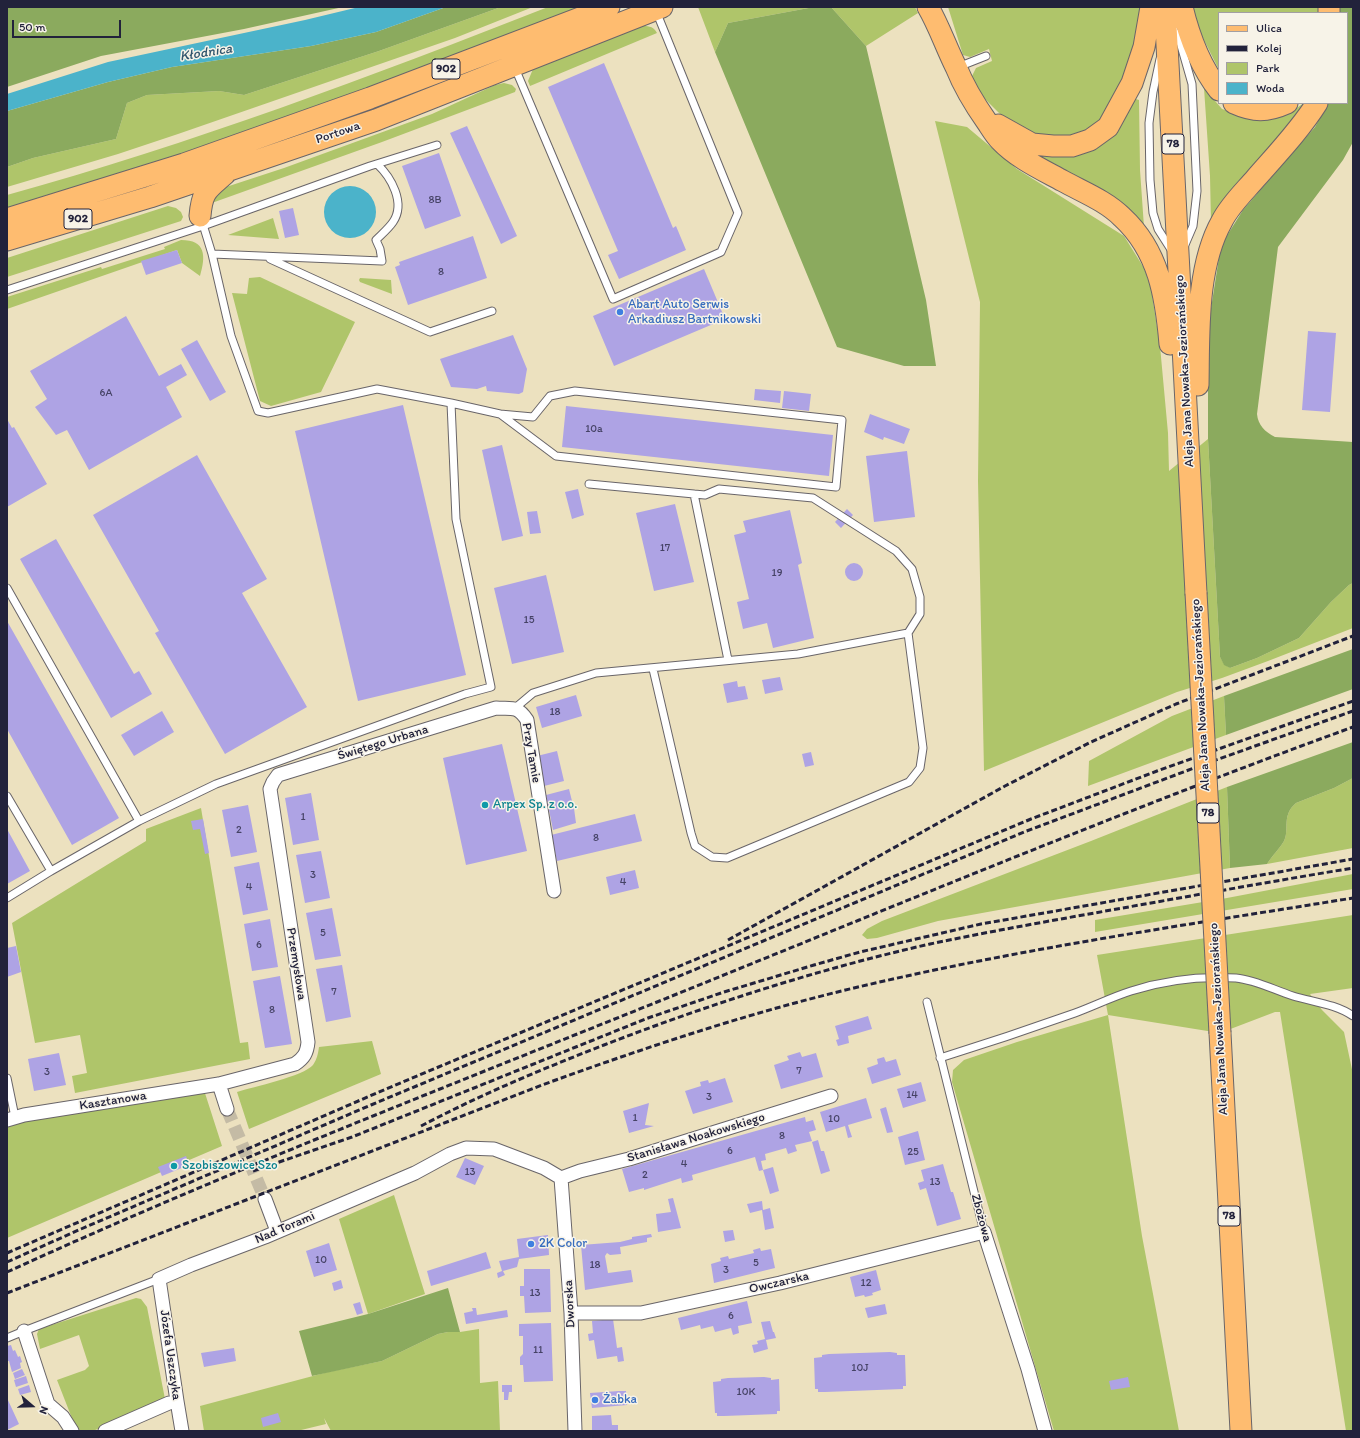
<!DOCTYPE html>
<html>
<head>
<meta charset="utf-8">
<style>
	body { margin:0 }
	#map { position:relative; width:1360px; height:1438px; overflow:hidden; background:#ece1bf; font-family:Itim,sans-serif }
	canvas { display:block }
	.frame { position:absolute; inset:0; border:8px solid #22223b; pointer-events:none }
	.legend { position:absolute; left:1218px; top:12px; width:130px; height:92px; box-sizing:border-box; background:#f7f3e8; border:1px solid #a29fa3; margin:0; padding:5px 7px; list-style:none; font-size:12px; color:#22223b }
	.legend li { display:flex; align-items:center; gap:8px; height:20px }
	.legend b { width:20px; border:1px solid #a29fa3 }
	.north { position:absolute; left:12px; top:1386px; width:40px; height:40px; -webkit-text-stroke:3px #f7f3e8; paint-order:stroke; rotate:110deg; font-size:11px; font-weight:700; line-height:16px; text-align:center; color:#22223b }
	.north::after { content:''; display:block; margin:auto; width:14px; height:18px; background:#22223b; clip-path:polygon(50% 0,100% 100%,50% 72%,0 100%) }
	.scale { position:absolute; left:12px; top:20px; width:109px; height:18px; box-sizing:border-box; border:2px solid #22223b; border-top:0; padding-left:5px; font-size:12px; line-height:14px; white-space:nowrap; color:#22223b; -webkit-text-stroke:3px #f7f3e8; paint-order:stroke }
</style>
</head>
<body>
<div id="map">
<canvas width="1360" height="1438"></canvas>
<div class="frame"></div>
<ul class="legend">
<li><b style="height:5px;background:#febc70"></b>Ulica</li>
<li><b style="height:5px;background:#22223b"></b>Kolej</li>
<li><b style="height:11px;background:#afc56a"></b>Park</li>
<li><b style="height:11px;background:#4bb3ca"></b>Woda</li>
</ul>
<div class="north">N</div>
<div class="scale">50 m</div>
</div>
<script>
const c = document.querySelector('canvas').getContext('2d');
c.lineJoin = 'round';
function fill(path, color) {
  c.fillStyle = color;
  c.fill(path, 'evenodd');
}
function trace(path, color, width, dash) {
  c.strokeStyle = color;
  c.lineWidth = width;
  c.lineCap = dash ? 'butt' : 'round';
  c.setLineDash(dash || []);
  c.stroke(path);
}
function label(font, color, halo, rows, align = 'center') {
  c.font = font + ' Itim,sans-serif';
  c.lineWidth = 3;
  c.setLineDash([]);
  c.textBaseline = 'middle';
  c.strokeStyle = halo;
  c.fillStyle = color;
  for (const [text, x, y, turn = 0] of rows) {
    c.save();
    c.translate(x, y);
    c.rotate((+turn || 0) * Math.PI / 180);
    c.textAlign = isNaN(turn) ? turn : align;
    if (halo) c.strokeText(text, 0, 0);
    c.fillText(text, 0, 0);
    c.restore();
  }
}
fill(new Path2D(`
	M501,7H533L455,38L178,134L118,154L7,187V167L33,158L116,139L127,103L147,95L219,91L244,95L379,51Z
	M548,7H587L359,93L192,151L7,208V195C191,144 370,77 548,7Z
	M698,7H814L728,23L715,52Z
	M831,7H915L918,13L866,46Z
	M948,7H1141L1137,42L1126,73L1101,119L1087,131L1068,137L1034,136L1009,123L975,89L972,76L976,68L992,61L989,49L970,57L963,55Z
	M1191,7H1319V13H1219V70L1194,20Z
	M643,26C650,26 654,27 657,33L530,86L528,81L533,69Z
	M504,83L512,85L516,89L515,92L382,142L209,204L213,195L226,187L284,168L432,114L495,85Z
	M1204,88L1222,109L1249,118L1295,109L1304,103H1307L1211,223L1210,176Z
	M1136,99L1139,100L1140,170L1144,227L1036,159L1038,154L1108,138Z
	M935,121L967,127L1017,169L1124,236L1144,268L1151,288L1160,346L1168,433L1169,471L1208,439L1220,657L1224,664L1230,668L1257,658L1299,638L1331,602L1349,585L1353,583V628L1268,661L1222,678L1177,692L984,771L978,481L980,302Z
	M168,206L176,208L181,212L183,217L181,221L7,277V258Z
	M273,218L279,239L228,235Z
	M181,240C206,240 206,256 200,276L182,263L177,250L7,309V297L101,267L102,269L165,249L164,247Z
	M260,277L355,322L321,392L271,406L260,401L232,293L247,294L249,278Z
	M360,278L391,280L392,294L360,282L359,280Z
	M1224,696L1226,735L1088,786L1089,761L1172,716Z
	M1353,778V848L1267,864C1272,856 1280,848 1284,841C1290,829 1281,816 1296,803L1334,788Z
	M1227,787L1230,868L938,921L877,938L867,939L862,935L867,929L882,921L1091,841Z
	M201,808L240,1043L248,1042L250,1059L75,1093L72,1076L87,1073L80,1035L35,1043L12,923L146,841V829Z
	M1353,874V889L1095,932V920L1227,898Z
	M1353,915V988L1310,994L1322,1010L1344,1032L1353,1074V1431H1346L1280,1012H1275L1220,1033L1108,1015L1142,1236L1179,1431H1054L952,1082L953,1070L964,1060L1017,1042L1108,1015L1097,955Z
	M372,1041L381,1074L249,1129L237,1092C253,1087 304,1076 313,1065C317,1059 318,1054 319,1047Z
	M203,1087L222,1146L7,1238V1120Z
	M394,1195L425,1294L368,1314L339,1219Z
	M136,1298L141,1299L147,1307L165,1399L93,1431H79L75,1426L57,1380L85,1370L89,1366L79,1335L40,1349L37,1334L39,1329Z
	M479,1329L480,1383L498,1381L500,1431H331L324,1418L326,1424L297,1431H204L200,1406L328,1372L382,1361L438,1334L448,1332H460Z`), '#afc56a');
fill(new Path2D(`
	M7,7H343L244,29L101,56L7,87Z
	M446,7H501L379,51L244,95L219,91L147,95L127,103L116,139L33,158L7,167V111L108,82L172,67L311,46L376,32Z
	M814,7H831L866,46L926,300L936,366H904L837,347L715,52L728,23Z
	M1339,7H1353V142L1343,160L1278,247L1257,414C1258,425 1265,432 1275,437L1353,442V583L1349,585L1331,602L1299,638L1257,658L1230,668L1224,665L1220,657L1208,439V372L1209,321L1221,245L1243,210L1315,127L1328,103H1347V13H1340Z
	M1353,649V689L1226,735L1224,696Z
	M1353,742V778L1334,788L1296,803C1281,816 1290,829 1284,841C1280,848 1272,856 1267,864L1230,868L1227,787Z
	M448,1288L460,1332H448L438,1334L382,1361L312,1376L299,1331L368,1314Z`), '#8baa5e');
fill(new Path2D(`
	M359,7H446L376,32L311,46L172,67L108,82L7,111V94L108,62L305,20Z
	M324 212a26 26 0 1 1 52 0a26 26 0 1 1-52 0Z`), '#4bb3ca');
fill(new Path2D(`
	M604,63L673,228L676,226L686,250L619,279L608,255L618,251L548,87Z
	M467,126L517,236L501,244L450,133Z
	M439,153L461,216L425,229L402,166Z
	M293,208L299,235L285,238L279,211Z
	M473,236L487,278L408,305L395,267L400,265L399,262Z
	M177,250L182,263L146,275L141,261Z
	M704,269L725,319L614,366L593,316Z
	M126,316L159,376L181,364L187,375L166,387L182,417L89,470L67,430L56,435L35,407L47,399L30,371Z
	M1308,331L1336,333L1330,412L1302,410Z
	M513,335L527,369L523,392L519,394L487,391L486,386L477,389L451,387L440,359Z
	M197,340L226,392L210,401L181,349Z
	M755,389L781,391L780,403L754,400Z
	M784,391L811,394L809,411L782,408Z
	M403,405L466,675L358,701L295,431Z
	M566,406L833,435L829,476L562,447Z
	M870,414L910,429L904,444L884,437L883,440L864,432Z
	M7,419L12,428L14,427L47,484L7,507Z
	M502,445L523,536L502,541L482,450Z
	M907,451L915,517L874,522L866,456Z
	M197,455L267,579L242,593L307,707L225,754L155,633L159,631L93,515Z
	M578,489L584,515L572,519L565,492Z
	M675,504L694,582L654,591L636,513Z
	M847,509L853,515L841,528L835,522Z
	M790,510L802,563L798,565L814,638L773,648L767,623L743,629L737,602L749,599L734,535L746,532L743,521Z
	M537,511L541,533L530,534L527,512Z
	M56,539L134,674L139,671L152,694L111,718L20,559Z
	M845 572a9 9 0 1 1 18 0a9 9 0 1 1-18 0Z
	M546,575L564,652L512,664L494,588Z
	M7,621L119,818L72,845L7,729Z
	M780,677L783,690L765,694L762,680Z
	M737,681L738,687L745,686L748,699L727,703L723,684Z
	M576,695L582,716L542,728L536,707Z
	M162,711L174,732L134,756L121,735Z
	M502,744L527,851L466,865L443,758Z
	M557,751L564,781L544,786L537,756Z
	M811,752L814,765L805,767L802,754Z
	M569,789L572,801H573L576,823L553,830L546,795Z
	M311,793L319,840L293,845L285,798Z
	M248,805L257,852L231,857L222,810Z
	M635,814L642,841L557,861L551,835Z
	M203,819L209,853L205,854L200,829L193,830L191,821Z
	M7,829L30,871L7,884Z
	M321,851L330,898L305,903L296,855Z
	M259,862L268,910L243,915L234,867Z
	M635,870L639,888L610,895L606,877Z
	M332,908L341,956L315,960L306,913Z
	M270,919L278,967L252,971L244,924Z
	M16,946L21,972L7,977V948Z
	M342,965L351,1017L326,1022L316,969Z
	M280,976L292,1044L265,1048L253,981Z
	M868,1016L872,1029L848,1036L849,1043L838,1046L836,1040L839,1039L835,1026Z
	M800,1052L802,1057L816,1053L823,1077L781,1089L774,1065L789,1060L787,1056Z
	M59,1053L66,1085L34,1091L28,1059Z
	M884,1057L886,1062L896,1059L901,1075L872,1084L867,1068L878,1064L877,1059Z
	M725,1078L733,1102L693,1114L685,1091L701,1086L700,1082L708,1080L709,1083Z
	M921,1082L926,1101L903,1108L897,1089Z
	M866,1098L872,1118L848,1125L852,1137L848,1138L845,1126L826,1132L820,1112Z
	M649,1103L645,1125L654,1126L629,1133L623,1111Z
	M886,1107L893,1132L887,1133L880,1109Z
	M805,1117L806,1122L813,1120L816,1130L809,1132L812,1141L795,1145L797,1151L788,1154L786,1148L765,1154L766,1160L761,1161L763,1170L773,1167L779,1191L770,1194L763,1170L759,1171L755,1157L692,1175L693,1180L682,1183L681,1178L644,1190V1188L629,1192L622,1169Z
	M918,1131L925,1160L905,1165L898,1137Z
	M818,1140L821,1151H824L830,1171L821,1174L812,1142Z
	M186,1156L189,1165L162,1176L158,1167Z
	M465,1158L484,1166L475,1185L456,1177Z
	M943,1164L951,1192H953L961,1219L937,1226L926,1188L920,1190L918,1183L924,1181L921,1170Z
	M673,1198L681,1228L658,1232L656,1214L671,1212L668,1199Z
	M762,1201L763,1210L770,1208L774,1228L765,1230L762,1210L750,1213L747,1204Z
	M733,1230L735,1240L725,1242L723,1231Z
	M651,1234L652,1237L647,1238V1242L620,1247L621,1254L610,1255L607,1253L605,1256L608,1273L631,1270L633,1282L585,1290L581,1245L620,1242L632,1239V1237Z
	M548,1235L549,1255L519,1259L517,1267L503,1271L505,1275L498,1278L497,1273L502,1271L499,1261L519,1257L517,1239Z
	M329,1243L337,1270L314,1277L306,1251Z
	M760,1248L761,1251L771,1249L775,1268L714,1283L711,1264L721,1261L720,1258L728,1256L729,1259L754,1253L753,1250Z
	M486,1252L491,1268L431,1286L427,1271Z
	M524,1269H550L551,1312L525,1313L524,1296H520V1286H524Z
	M876,1270L881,1290L872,1293L873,1295L865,1297L864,1295L855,1297L850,1277Z
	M341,1280L343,1288L334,1291L332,1283Z
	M747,1301L752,1323L738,1326L739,1333L733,1335L731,1328L715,1332L713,1326L701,1329L700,1325L681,1330L678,1318Z
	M360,1302L363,1313L357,1315L353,1304Z
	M885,1304L887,1314L868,1318L865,1308Z
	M472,1308H476L477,1315L507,1310L508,1317L466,1324L464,1313L473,1311Z
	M613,1319L617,1348L622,1347L624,1361L618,1362L617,1356L597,1359L594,1340L589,1341L588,1334L593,1333L592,1321Z
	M770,1321L773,1332H774L776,1338L766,1340L768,1349L754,1353L752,1345L758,1344L757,1341L765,1339L761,1322Z
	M551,1323L553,1381L524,1382L523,1365H520V1357L523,1354V1336H519V1324Z
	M11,1345L13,1351L15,1350L18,1357L20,1356L22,1362L20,1363L21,1368L12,1372L9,1361H7V1346Z
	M234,1348L236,1361L204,1367L201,1353Z
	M890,1352L897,1353V1355H905L906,1386H903V1389L825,1392H818V1389H815L814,1358L822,1357V1355L829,1354Z
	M22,1369L25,1375L15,1379L13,1373Z
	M26,1376L28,1383L16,1387L14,1380Z
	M764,1377L771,1378V1380L779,1379L780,1411H777V1414L724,1416H717V1413H715L713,1382L721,1381V1379L728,1378Z
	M1128,1377L1130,1387L1111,1390L1109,1381Z
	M29,1385L31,1392L20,1395L18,1389Z
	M502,1385H512V1392H509L508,1400H504V1392H502Z
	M619,1391H626L627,1405L592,1408L590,1393Z
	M7,1398L19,1424L7,1430Z
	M278,1413L281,1422L263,1427L261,1418Z
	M611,1415L612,1425H618V1431H592V1416Z`), '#aea3e4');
trace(new Path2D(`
	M227,1109L265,1199`), '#c4bba5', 13, [13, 6]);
const lane = new Path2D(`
	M1173,28L1180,42L1192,84L1197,191L1193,226L1184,247
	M1160,59L1153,92L1149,123L1150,180L1153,213L1158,229L1172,251
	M958,67L986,56
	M515,68L613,299L721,252L738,213L656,11
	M212,254L382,261L380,249L376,240C382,234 389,228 393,222C406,203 391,177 377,164
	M270,259L430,332L492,311
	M7,290L203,226L370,166L437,145
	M451,403L500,414L556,456L836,487L842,420L575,391L550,396L533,417L500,414
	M589,484L694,494
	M7,588L139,821
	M728,660L694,494L705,495L719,489L813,498L896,551L912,569L920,597V614L908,633
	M514,709L533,693L596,673L798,654L908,633L923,748L920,768L909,782L727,858L712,857L695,846L691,833L653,669
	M7,796L51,871
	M7,898L51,871L139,821L216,784L465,694L491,687L456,519L451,403L377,389L268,413L258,411L231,336L212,254L201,218
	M927,1002L984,1232
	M940,1058C985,1044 1030,1029 1075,1013C1094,1006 1112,997 1131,991C1165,980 1200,976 1236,978C1256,980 1274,990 1293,996C1313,1002 1336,1004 1353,1016
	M7,1078L15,1117
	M7,1338L24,1331L159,1279`);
const street = new Path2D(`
	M219,1084L227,1109
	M7,1120L24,1115L219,1084L295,1064C304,1058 307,1053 308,1042L270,789L273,782L278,775L496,708C512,709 517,705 527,720L554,891
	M561,1178L580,1171L629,1159L831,1096
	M561,1178L571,1313L575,1431
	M265,1199L277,1231
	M571,1313H641L780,1283L984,1232L1028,1369L1045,1431
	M24,1331L48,1404L63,1417L72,1431
	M105,1431L169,1403
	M182,1431L177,1401L159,1279L191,1265L265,1237L415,1173L450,1154L466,1148L494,1149L544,1168L561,1178`);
const primary = new Path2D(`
	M928,7C939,26 946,47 956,67C964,87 975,105 987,122C991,128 995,135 1000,140C1017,158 1041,169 1063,181C1083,192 1106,201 1122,217C1159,251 1166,297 1170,344
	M1165,7L1196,593
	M1182,7C1189,36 1200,66 1219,90
	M1329,13V7
	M1234,103C1254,112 1267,112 1287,103
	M998,125L1032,144L1053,146H1072L1090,140L1108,127L1132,83L1144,47L1151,7
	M200,216C202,191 207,190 225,174
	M7,219L184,164L370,98L609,7
	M7,240L150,197L376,120L662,7
	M1198,385C1199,333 1196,267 1222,221C1230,205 1244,192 1256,178C1277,154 1300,130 1317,103
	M1220,1033L1241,1431`);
trace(lane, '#696569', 9);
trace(street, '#696569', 15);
trace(primary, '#696569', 23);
trace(lane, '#fff', 7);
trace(street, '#fff', 13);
trace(primary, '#febc70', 21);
trace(new Path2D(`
	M728,940L1005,786L1091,742L1176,704L1353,636
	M421,1126C480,1095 542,1069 604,1045C710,1004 819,969 930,944C992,931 1055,920 1117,909C1196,895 1274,881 1353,868
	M253,1171L352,1137L648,1018L724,992L814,965L860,952L981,924L1353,859
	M7,1253L386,1089L1031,819L1157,771L1353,701
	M7,1262L81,1229L371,1105L1024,832L1202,765L1353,711
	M7,1272C224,1173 446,1087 667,998C895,906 1122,811 1353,727
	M7,1293L542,1085C644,1048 748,1013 854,988C1018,949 1186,925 1353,898`), '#22223b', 3, [6, 3]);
const primaryBridge = new Path2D(`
	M1196,593L1220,1033`);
trace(primaryBridge, '#696569', 23, []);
trace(primaryBridge, '#febc70', 21);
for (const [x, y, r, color] of [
	[620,312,4,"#3f7fe0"],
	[485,805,4,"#0f9aa8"],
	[174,1166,4,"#0f9aa8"],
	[531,1244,4,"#3f7fe0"],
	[595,1400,4,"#3f7fe0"]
]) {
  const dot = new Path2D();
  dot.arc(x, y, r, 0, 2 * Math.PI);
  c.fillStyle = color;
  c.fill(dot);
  trace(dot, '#f7f3e8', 1.5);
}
label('11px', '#454265', null, [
	["8B",435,200],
	["8",441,272],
	["6A",106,393],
	["10a",594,429],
	["17",665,548],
	["19",777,573],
	["15",529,620],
	["18",555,712],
	["1",303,817],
	["2",239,830],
	["8",596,838],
	["3",313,875],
	["4",623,882],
	["4",249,887],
	["5",323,933],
	["6",259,945],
	["7",334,992],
	["8",272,1010],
	["7",799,1071],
	["3",47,1072],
	["14",912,1095],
	["3",709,1097],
	["1",635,1118],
	["10",834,1119],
	["8",782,1136],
	["6",730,1151],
	["25",913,1152],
	["4",684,1164],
	["13",470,1172],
	["2",645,1175],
	["13",935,1182],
	["10",321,1260],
	["5",756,1263],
	["18",595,1265],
	["3",726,1270],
	["12",866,1283],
	["13",535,1293],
	["6",731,1316],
	["11",538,1350],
	["10J",860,1368],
	["10K",746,1392]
]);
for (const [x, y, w] of [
	[446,69,28],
	[1173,144,22],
	[78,219,28],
	[1208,813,22],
	[1229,1216,22]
]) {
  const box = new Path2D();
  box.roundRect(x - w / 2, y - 10, w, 20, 3);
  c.fillStyle = '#f7f3e8';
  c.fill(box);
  trace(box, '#22223b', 1);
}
label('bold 12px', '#22223b', null, [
	["902",446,69],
	["78",1173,144],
	["902",78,219],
	["78",1208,813],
	["78",1229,1216]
]);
label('13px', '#22223b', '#f7f3e8', [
	["Portowa",338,133,-19],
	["Aleja Jana Nowaka-Jeziorańskiego",1185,371,-93],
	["Aleja Jana Nowaka-Jeziorańskiego",1201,695,-93],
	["Świętego Urbana",383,743,-17],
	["Przy Tamie",531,753,80],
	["Przemysłowa",296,964,81],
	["Aleja Jana Nowaka-Jeziorańskiego",1219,1019,-93],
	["Kasztanowa",113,1101,-9],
	["Stanisława Noakowskiego",696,1138,-17],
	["Zbożowa",981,1218,75],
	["Nad Torami",285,1228,-23],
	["Owczarska",779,1283,-13],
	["Dworska",570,1304,-93],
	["Józefa Uszczyka",170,1355,82]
]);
label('13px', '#366cbe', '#f7f3e8', [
	["Abart Auto Serwis",628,305],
	["Arkadiusz Bartnikowski",628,320],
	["2K Color",539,1244],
	["Żabka",603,1400]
], 'left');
label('13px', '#0d838f', '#f7f3e8', [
	["Arpex Sp. z o.o.",493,805],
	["Szobiszowice Szo",182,1166]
], 'left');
label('italic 14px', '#30556d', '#f7f3e8', [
	["Kłodnica",206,53,-9]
]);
</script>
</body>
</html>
